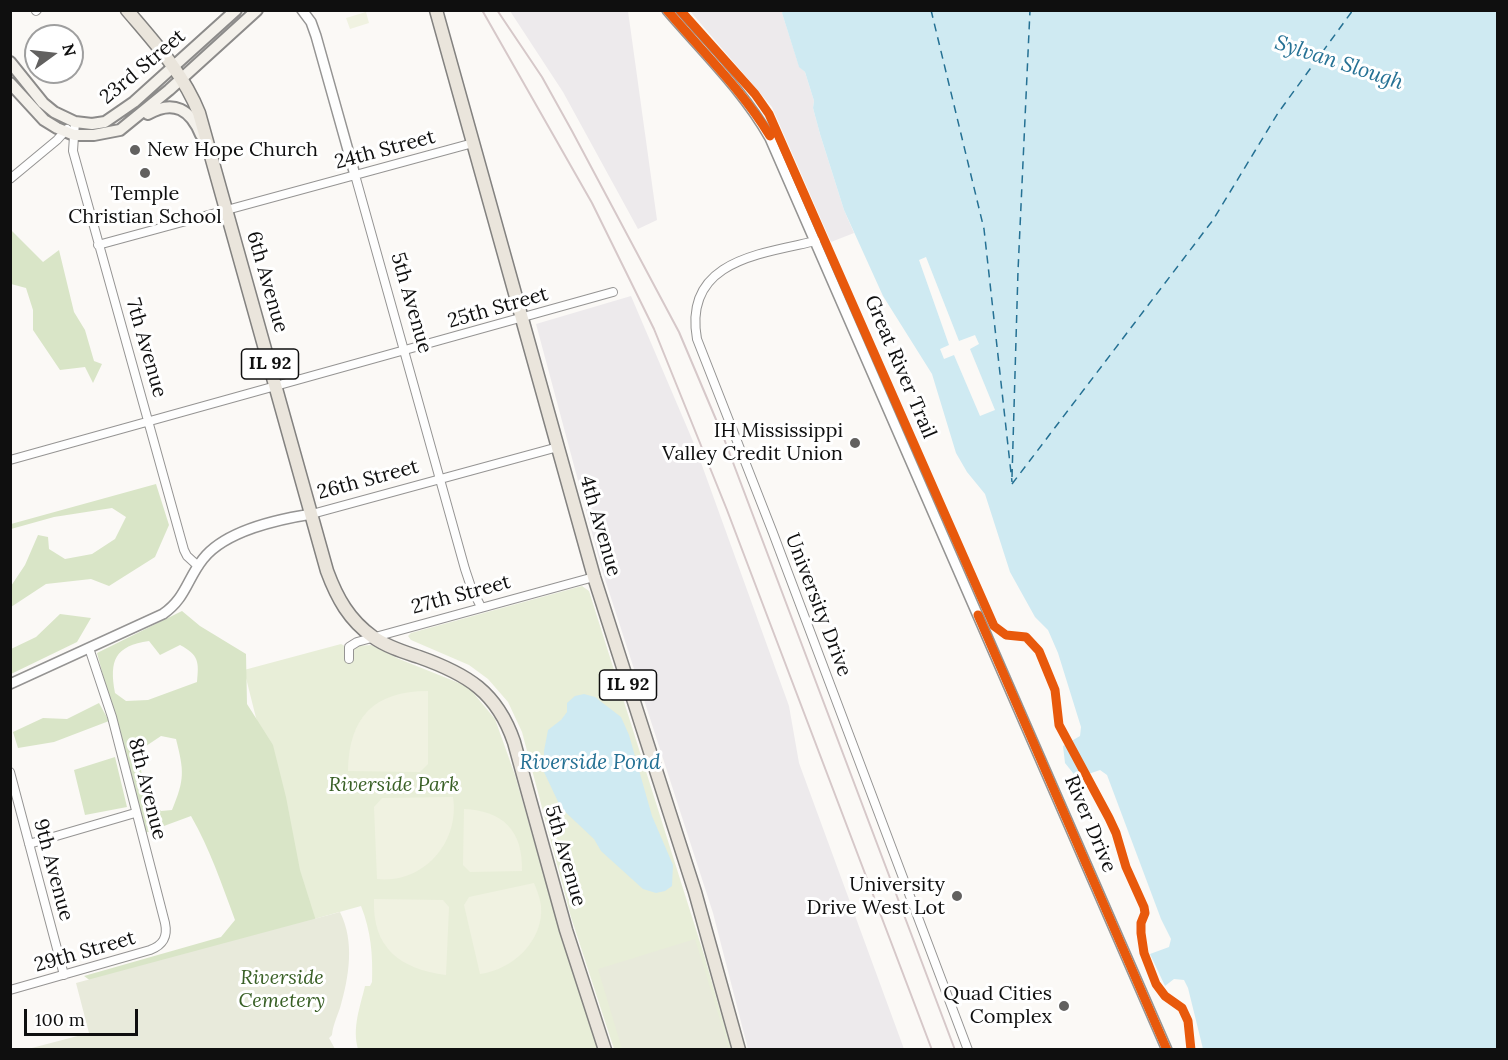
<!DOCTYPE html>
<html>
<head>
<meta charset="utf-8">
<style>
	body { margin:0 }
	#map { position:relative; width:1508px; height:1060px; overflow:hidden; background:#fbf9f6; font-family:Lora,serif }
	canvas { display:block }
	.frame { position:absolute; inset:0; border:12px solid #0f0f0f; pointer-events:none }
	.north { position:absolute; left:24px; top:24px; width:60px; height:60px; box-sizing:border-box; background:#fff; border:2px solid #9f9f9f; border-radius:50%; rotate:75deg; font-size:16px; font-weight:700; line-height:24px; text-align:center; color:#0f0f0f }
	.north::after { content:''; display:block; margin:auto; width:21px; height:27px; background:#626160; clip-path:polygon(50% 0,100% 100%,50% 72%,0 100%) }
	.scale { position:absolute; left:24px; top:1009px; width:114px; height:27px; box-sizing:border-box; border:3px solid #0f0f0f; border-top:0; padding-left:8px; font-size:18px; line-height:21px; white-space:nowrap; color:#0f0f0f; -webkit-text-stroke:4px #fff; paint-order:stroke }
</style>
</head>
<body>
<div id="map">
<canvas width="1508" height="1060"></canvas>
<div class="frame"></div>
<div class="north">N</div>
<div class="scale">100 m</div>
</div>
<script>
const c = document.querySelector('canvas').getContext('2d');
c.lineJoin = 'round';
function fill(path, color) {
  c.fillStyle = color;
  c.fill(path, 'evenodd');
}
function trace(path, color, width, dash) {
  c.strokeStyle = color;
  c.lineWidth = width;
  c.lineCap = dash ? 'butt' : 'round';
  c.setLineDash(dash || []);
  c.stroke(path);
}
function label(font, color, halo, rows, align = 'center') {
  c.font = font + ' Lora,serif';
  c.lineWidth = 6;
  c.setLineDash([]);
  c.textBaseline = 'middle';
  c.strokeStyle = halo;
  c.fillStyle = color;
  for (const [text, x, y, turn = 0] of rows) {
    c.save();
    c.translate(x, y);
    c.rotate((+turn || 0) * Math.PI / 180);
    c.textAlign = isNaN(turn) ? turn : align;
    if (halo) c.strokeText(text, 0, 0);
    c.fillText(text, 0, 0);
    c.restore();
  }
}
fill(new Path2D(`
	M510,11H628L657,220L638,229L563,92Z
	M690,11H783L782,13L799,66L805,72L814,101L813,108L820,134L844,210L854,233L831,242L772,107Z
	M631,296L695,446L789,706L799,763L904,1049H748L713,913L602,570L536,324Z`), '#edeaec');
fill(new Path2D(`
	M582,586L589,591L705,958L731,1049H614L571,917L522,732L508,702L488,679L469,665L411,640L408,636L411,633Z
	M341,644L353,650L358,646L371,645L399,659L459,683L470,689L495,719L515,775L553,908L599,1049H358C352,1028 360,1007 365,986H370L372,982C373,955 371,931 361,906L307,921L244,670Z`), '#e8eed8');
fill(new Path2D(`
	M10,229L43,262L59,250L74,312L85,330L94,361L102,364L93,383L85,367L60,370L33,330V310L26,288L11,284Z
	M156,484L169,525L155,557L109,586L91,579L46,584L11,607V586L25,565L38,535L48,537L49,549L65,559L92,554L115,539L126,517L112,508L54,517L11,529V524Z
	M182,611L200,626L246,654L247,704L273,745L286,797L300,870L317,924L95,984L84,976L221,937L235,920C222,885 210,849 191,816L145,833L97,653ZM149,641L160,655L180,645C199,655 199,662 197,682L148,700L126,701L115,693C109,660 115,646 149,641ZM161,736L176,739C184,771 185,779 172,810L161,811C142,789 141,779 140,750Z
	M60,614L91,618L77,642L11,674V649L36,637Z
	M99,703L109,721L54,742L18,748L13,732L43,718L67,719Z
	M115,757L127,807L85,815L74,770Z`), '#d9e5c7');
fill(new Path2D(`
	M340,912C355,942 349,977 340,1008C337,1017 333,1025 332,1035L329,1038L335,1049H28L89,1033L76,983Z
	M695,939L729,1049H622L598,969Z`), '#e8eadb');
fill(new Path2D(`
	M366,12L369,23L350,29L346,18Z
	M428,691V764L420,772L348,771C349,717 374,691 428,691Z
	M453,797C460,843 423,884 377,879L374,807L382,798Z
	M464,809C503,811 523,830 522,871L470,872L463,865Z
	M534,883C537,890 540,898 541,906C544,941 512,970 480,974L464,905L469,897Z
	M374,899L443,900L449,907L446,975C400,969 372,948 374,899Z`), '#f0f2e1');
fill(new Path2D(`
	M783,10L1497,11V1049H1203L1188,988L1184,980L1174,979L1165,986L1150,954L1169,947L1171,939L1161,919L1107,775L1100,770L1077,778L1065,763L1063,746L1080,736L1081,727L1058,653L1048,630L1035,617L1010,572L985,494L967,472L956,453L932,374L883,296L844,210L820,134L813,108L814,101L805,72L799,67L782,13Z
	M584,694L595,697L621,717L629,735L652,816L673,865L672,886L665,891L656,893L643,889L601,851L594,839L561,808L544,772V751L548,730L561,720L567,712V703L575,696Z`), '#cfeaf2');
fill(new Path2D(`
	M926,257L959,341L975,335L979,344L970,349L995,410L980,416L954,355L944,359L940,349L949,345L919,260Z`), '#fbf9f6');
trace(new Path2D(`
	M931,10L984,229L1012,482
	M1012,477L1018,271L1030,10
	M1012,484L1213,220L1278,113L1353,10`), '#257194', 1.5, [8, 6]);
const minor = new Path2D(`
	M36,11L37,10
	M75,122L73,151L184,550L187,556L198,566
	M355,175L465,569L471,587L481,607
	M10,179L57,140L67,129
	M816,241C759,254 683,261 697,339L773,533L968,1050
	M98,245L473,143
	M10,460L613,292
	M312,514L558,447
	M349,659V647L357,642L594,577
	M10,772L64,975
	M29,844L135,813
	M10,990L150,950C163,945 168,937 165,923L112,717L89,648`);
const tertiary = new Path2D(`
	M302,10L311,22L316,36L355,175
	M667,10C702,51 743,90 770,138L1167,1050
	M10,684L163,614C186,598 187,579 203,559C225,531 279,519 312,514`);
const secondary = new Path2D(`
	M10,62L43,103L54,112L75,122L92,124L105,122L134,102L236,10
	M10,83L44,120L57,128L74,135H94L120,130L169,90L257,10
	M148,114C174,99 191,110 201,135`);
const primary = new Path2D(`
	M127,10C155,43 183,73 199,113L327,571C337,598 349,620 373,637C387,647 404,652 419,657C467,674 497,692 514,742L566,930L605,1050
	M436,10L594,577L695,892L739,1050`);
trace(minor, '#959493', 10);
trace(tertiary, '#959493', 12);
trace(secondary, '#8c8b8a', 14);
trace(primary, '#838280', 15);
trace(minor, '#fefefe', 8);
trace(tertiary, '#fefefe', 9);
trace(secondary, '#f4f1eb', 10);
trace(primary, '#eae5dc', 12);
trace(new Path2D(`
	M482,10L592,203L654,329L727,510L932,1050
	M497,10L542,77L572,131L679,332L723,436L955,1050`), '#d6c8c9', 2);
trace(new Path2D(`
	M667,10C701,50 743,91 770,136
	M680,10L755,94L769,114L994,626L1006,635L1026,637L1039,651L1055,690L1059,725L1109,818L1116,833L1126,867L1144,907L1145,913L1141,923V933L1144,953L1156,984L1165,996L1182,1008L1188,1021L1191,1050
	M978,615L1167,1050`), '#e8590c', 9);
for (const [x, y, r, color] of [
	[135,150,6,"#626160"],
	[145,173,6,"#626160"],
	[855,443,6,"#626160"],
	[957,896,6,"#626160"],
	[1064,1006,6,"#626160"]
]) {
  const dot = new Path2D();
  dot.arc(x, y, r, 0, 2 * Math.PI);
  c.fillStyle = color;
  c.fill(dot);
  trace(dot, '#fff', 2);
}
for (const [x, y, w] of [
	[270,364,57],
	[628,685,57]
]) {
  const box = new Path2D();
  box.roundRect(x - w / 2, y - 15, w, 30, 4.5);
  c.fillStyle = '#fff';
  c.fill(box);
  trace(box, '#0f0f0f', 1.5);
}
label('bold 18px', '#0f0f0f', null, [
	["IL 92",270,364],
	["IL 92",628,685]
]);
label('20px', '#0f0f0f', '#fff', [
	["23rd Street",143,67,-40],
	["24th Street",385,150,-15],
	["6th Avenue",267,282,74],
	["5th Avenue",411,303,74],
	["25th Street",498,308,-16],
	["7th Avenue",146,348,74],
	["Great River Trail",900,367,67],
	["26th Street",368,480,-15],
	["4th Avenue",600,526,74],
	["27th Street",461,595,-15],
	["University Drive",818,605,69],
	["8th Avenue",147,789,76],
	["River Drive",1090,824,67],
	["5th Avenue",565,856,74],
	["9th Avenue",53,870,75],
	["29th Street",85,952,-16]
]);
label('20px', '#0f0f0f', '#fff', [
	["New Hope Church",147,150,"left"],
	["Temple",145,194,"center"],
	["Christian School",145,217,"center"],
	["IH Mississippi",843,431],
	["Valley Credit Union",843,454],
	["University",945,885],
	["Drive West Lot",945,908],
	["Quad Cities",1052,994],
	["Complex",1052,1017]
], 'right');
label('italic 20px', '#396026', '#fff', [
	["Riverside Park",394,785],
	["Riverside",282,978],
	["Cemetery",282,1001]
]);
label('italic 21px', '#257194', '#fff', [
	["Sylvan Slough",1339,63,18],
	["Riverside Pond",590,763]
]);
</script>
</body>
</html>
